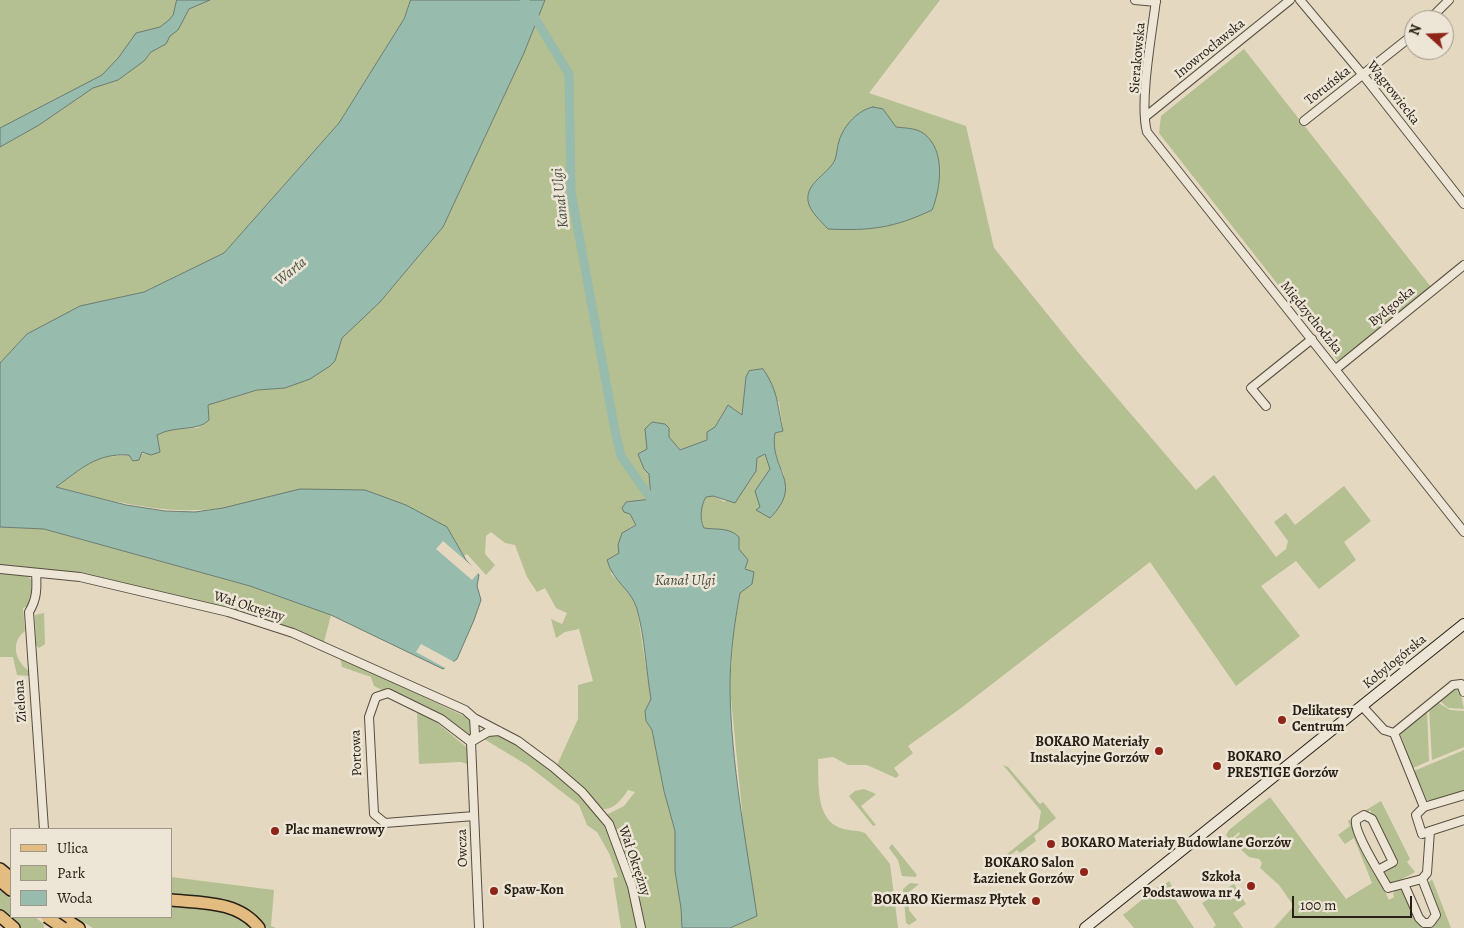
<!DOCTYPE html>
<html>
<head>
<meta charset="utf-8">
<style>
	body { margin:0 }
	#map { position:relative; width:1464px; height:928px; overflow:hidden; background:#e4d8c0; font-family:Alegreya,serif }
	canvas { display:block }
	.legend { position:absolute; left:10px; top:828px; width:162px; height:90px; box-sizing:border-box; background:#ede6d6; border:1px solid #9e9789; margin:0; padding:6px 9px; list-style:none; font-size:15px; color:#282016 }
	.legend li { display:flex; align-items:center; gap:10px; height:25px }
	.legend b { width:25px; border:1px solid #9e9789 }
	.north { position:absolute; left:1404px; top:10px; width:50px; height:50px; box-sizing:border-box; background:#ede6d6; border:1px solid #9e9789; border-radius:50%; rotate:290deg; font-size:14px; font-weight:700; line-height:20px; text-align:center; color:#282016 }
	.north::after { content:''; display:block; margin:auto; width:18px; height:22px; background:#8f2418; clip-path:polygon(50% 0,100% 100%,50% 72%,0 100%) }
	.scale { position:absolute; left:1292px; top:896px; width:120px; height:22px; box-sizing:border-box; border:2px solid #282016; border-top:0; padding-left:6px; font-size:15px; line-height:18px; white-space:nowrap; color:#282016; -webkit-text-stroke:4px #ede6d6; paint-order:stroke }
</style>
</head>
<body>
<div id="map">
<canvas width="1464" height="928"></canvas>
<ul class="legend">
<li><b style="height:6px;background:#e2bc80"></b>Ulica</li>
<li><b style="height:14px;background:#b4bf92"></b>Park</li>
<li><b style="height:14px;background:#97bbad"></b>Woda</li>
</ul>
<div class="north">N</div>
<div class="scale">100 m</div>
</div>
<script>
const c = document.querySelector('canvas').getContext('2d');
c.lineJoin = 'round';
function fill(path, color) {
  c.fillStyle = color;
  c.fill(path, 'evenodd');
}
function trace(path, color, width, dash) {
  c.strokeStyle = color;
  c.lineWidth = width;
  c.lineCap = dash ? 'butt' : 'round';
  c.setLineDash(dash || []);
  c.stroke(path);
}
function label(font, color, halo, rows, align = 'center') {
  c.font = font + ' Alegreya,serif';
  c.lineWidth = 5;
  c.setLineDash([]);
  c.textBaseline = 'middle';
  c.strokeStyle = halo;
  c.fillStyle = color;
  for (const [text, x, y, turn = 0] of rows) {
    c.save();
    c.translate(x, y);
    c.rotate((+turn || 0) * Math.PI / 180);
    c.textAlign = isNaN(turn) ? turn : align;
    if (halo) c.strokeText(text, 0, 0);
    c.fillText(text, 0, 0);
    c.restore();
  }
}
fill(new Path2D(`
	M0,0H411L404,19L339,123L224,253L144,292L80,307L27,334L0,363Z
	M545,0H940L869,93L966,126L994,248L1082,357L1196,490L1214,475L1276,557L1286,549L1288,541L1274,522L1286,513L1295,525L1344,486L1371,521L1344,542L1356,560L1319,589L1296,561L1261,586L1300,636L1236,686L1150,562L961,708L908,746L913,753L894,768L899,775L896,778L867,765H848L833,757L818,759C819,780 815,817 838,827C846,831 857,830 865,833L890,864L898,928H730L742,811L730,688L733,636L740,593L752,584L739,549V537L704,528C699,519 701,505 706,496H713L725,502L757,458L765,454L771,469C760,491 751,497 770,518L784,474C776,460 773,449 775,433L783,431L779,402L746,377L742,415L728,405L707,440L680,450L669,437V428L665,424L652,422L647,449L638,454L644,469L650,474L651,499L626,502L622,508L630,514L636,525L629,528L611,574L631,594L637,609L651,699L645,711L646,721L652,730L664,791L675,831V871L681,908L682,928H643C634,888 626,851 606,815L624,806L635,792L628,790C621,800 612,814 597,807L578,783L557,765L578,719V685L593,681L579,629L565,632L556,638L551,619L562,624L567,613L556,608L545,588L537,592L527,577L515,545L505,543L491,532L486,536L485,554L495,565L486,575L467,554L464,556L447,527L223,508C162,516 114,501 55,487L95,458L160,452L157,435L167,429L198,428L209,420L208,405L257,390L285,388L335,361L341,338L380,302L443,227L524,53Z
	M1244,49L1431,287L1338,361L1159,133L1161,116Z
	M15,526L44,529L250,586L331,615L324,642L202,602L104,579L65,572L0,566V527Z
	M0,573C30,574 39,574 29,606L23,608L25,631C10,642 15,661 29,671V676L17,675L13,657H0Z
	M44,613L45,644L39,648L36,645L35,615Z
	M340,657L470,719L472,722L471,742L441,719L374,686L371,677L342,667Z
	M1453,689L1460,690L1464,709L1448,708L1439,700Z
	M1437,702L1450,710L1464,711V747L1432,760L1429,707Z
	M1427,710L1429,761L1413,768L1400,733Z
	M417,711L436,722L470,750V765L461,762L419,764Z
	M497,733C522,742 531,752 551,768C612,820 622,851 637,928H621L613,878L618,877L609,853L597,832L587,825L579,805L527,765L484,739Z
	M1464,750V792L1431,801L1427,800L1414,771Z
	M1003,765L1008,767L1040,804L1043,802L1056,818L1034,836L1036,841L1020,853L1017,850L992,869L991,867L1038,829L1041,811Z
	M864,789L876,794L861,806L876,825L873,826L849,796L855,791Z
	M1270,797L1346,899L1372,883L1354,838L1345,844L1338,835L1350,826L1348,821L1381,801L1410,859L1407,862L1415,872L1393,884L1386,880L1384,873L1398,864L1370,810L1352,821L1389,900L1394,897L1393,893L1397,889H1402L1418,924L1430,926L1435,924L1439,916L1427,884L1432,879L1451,928H1274L1293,907L1295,908L1279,885L1260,868L1262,863L1259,859L1249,857L1232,841L1240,834L1239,832L1230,840L1226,835L1229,830Z
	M892,844L917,875L915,877L902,876L898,860L889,848Z
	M171,877L274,890L271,926L276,928H267C250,895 204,898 171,894Z
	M1169,881L1172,886L1168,888L1194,928H1134L1123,915L1158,887L1160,888Z
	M910,883L919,884L908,893L909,910L917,920L909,925L906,923L903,889Z
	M1234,884L1246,904L1233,913L1243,928H1213L1216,925L1202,903Z
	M0,890L11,899V917H35L44,924V928H21L0,910Z
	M171,905C201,908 230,907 253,928H93L75,917H171Z`), '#b4bf92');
const water = new Path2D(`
	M177,0H210L189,9L178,30L170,36L166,44L151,52L144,61L118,80L93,88L39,125L0,147V128L102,75L119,57L136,33L160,27L169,20L173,15Z
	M411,0H545L524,53L443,227L380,302L342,338L335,361L330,366L310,379L285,388L257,390L208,405L209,420C198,432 175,425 157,435L160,452L151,455L142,452L139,460L133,461L129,455C96,453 81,469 56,487L126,505L165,511L195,512L223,508L300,489L365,490L406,505L447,527L466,560L479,575L477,586L481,600L474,620L457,659L443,669L331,615L250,586L44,529L0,527V363L27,334L80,306L144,292L224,253L339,123L404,19Z
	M873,107L883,109L896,127C904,128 916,128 923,133C946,149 941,188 932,210C894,228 870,231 828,229C821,221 810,212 808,201C806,185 822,177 831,166C838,158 836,150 839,141C844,125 858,110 873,107Z
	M763,369C779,392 777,406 783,431L775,433C769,471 805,482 770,518L756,510L760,507L755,491L770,469L765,454L757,458L756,471L735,503L713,496L706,497C701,505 699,519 704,528C717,530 729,527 739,537V549L748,560L745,569L754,572L752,584L740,593C734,625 730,656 730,688C731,764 746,841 757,916L730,928H682L681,908L675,871V831L664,791L652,730L646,721L645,711L651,699C646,670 645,638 637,609C631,588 614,584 607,560L619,553L618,545L622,533L636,525L630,514L624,512L622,508L626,502L651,499L649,474L644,469L638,454L647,449L645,429L652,422L665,424L669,428V437L680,450L707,440V432L715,427L728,405L742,415L746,377L749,371Z`);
fill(water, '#97bbad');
trace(water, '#6b7d71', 1);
fill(new Path2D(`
	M443,541L479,572L472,580L436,549Z
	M421,644L456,663L447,669L416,652Z`), '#e4d8c0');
trace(new Path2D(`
	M524,0L569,74L571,192L615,431L621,456L651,499L653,510`), '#97bbad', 9);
const street = new Path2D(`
	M1135,0L1156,2
	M1156,0C1152,33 1139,103 1147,132L1464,532
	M1300,0L1363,75L1464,204
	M1429,20L1449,0
	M1145,117L1290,0
	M1304,121L1414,34
	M1336,369L1464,265
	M1266,406L1251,388L1312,339
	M0,569L80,577L228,612L293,633L465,710L474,718L518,741L553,767L582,792L609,824L632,886L641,928
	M36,573C37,588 37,599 29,612L44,829
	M1362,706L1384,730L1394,733
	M474,718L475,735L471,742L479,928
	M1424,807L1394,733L1453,685L1461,684L1464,692
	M474,816L385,823L374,814L369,717L376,697L388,693L441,719L471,742L488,732L499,731
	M1430,831L1422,834L1416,815L1424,807L1464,795
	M1378,870L1393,862L1372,819L1364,815L1356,820C1353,832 1381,875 1388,888L1422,879
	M1422,879L1427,873L1430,831L1464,820
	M1404,884L1419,918L1424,923H1430L1436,915L1422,879`);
const secondary = new Path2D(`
	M1085,928L1464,624`);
const primary = new Path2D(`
	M0,869L11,878
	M0,881L11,890
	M171,900C202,903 239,901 259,928
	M0,916L14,928
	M62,917L79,928`);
trace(street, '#574e40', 10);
trace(secondary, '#282016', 12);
trace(primary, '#282016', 14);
trace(street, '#ede6d6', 8);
trace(secondary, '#ede6d6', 10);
trace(primary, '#e2bc80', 11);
const primaryBridge = new Path2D(`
	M47,917L63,928`);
trace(primaryBridge, '#282016', 14, []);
trace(primaryBridge, '#e2bc80', 11);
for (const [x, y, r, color] of [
	[1282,720,5,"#8f2418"],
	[1159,751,5,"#8f2418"],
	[1217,766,5,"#8f2418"],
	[275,831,5,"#8f2418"],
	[1051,844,5,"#8f2418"],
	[1084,872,5,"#8f2418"],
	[1251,886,5,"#8f2418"],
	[494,891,5,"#8f2418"],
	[1036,901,5,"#8f2418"]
]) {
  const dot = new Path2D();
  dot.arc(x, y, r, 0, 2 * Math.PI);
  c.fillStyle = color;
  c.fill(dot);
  trace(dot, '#ede6d6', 2);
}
label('14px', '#282016', '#ede6d6', [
	["Inowrocławska",1210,49,-39],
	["Sierakowska",1138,58,-85],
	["Toruńska",1328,86,-38],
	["Wągrowiecka",1393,93,52],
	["Bydgoska",1392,307,-39],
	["Międzychodzka",1311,318,51],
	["Wał Okrężny",249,607,17],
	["Kobylogórska",1395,662,-39],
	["Zielona",21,701,-94],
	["Portowa",357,753,-92],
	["Owcza",463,848,-92],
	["Wał Okrężny",634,861,71]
]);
label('bold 14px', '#282016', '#ede6d6', [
	["Delikatesy",1292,712],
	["Centrum",1292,728],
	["BOKARO Materiały",1149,743,"right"],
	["Instalacyjne Gorzów",1149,759,"right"],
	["BOKARO",1227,758],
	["PRESTIGE Gorzów",1227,774],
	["Plac manewrowy",285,831],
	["BOKARO Materiały Budowlane Gorzów",1061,844],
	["BOKARO Salon",1074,864,"right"],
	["Łazienek Gorzów",1074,880,"right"],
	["Szkoła",1241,878,"right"],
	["Podstawowa nr 4",1241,894,"right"],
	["Spaw-Kon",504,891],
	["BOKARO Kiermasz Płytek",1026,901,"right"]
], 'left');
label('italic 15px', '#494e43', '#ede6d6', [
	["Kanał Ulgi",561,198,-96],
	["Warta",291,272,-39],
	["Kanał Ulgi",685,581]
]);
</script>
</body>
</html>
